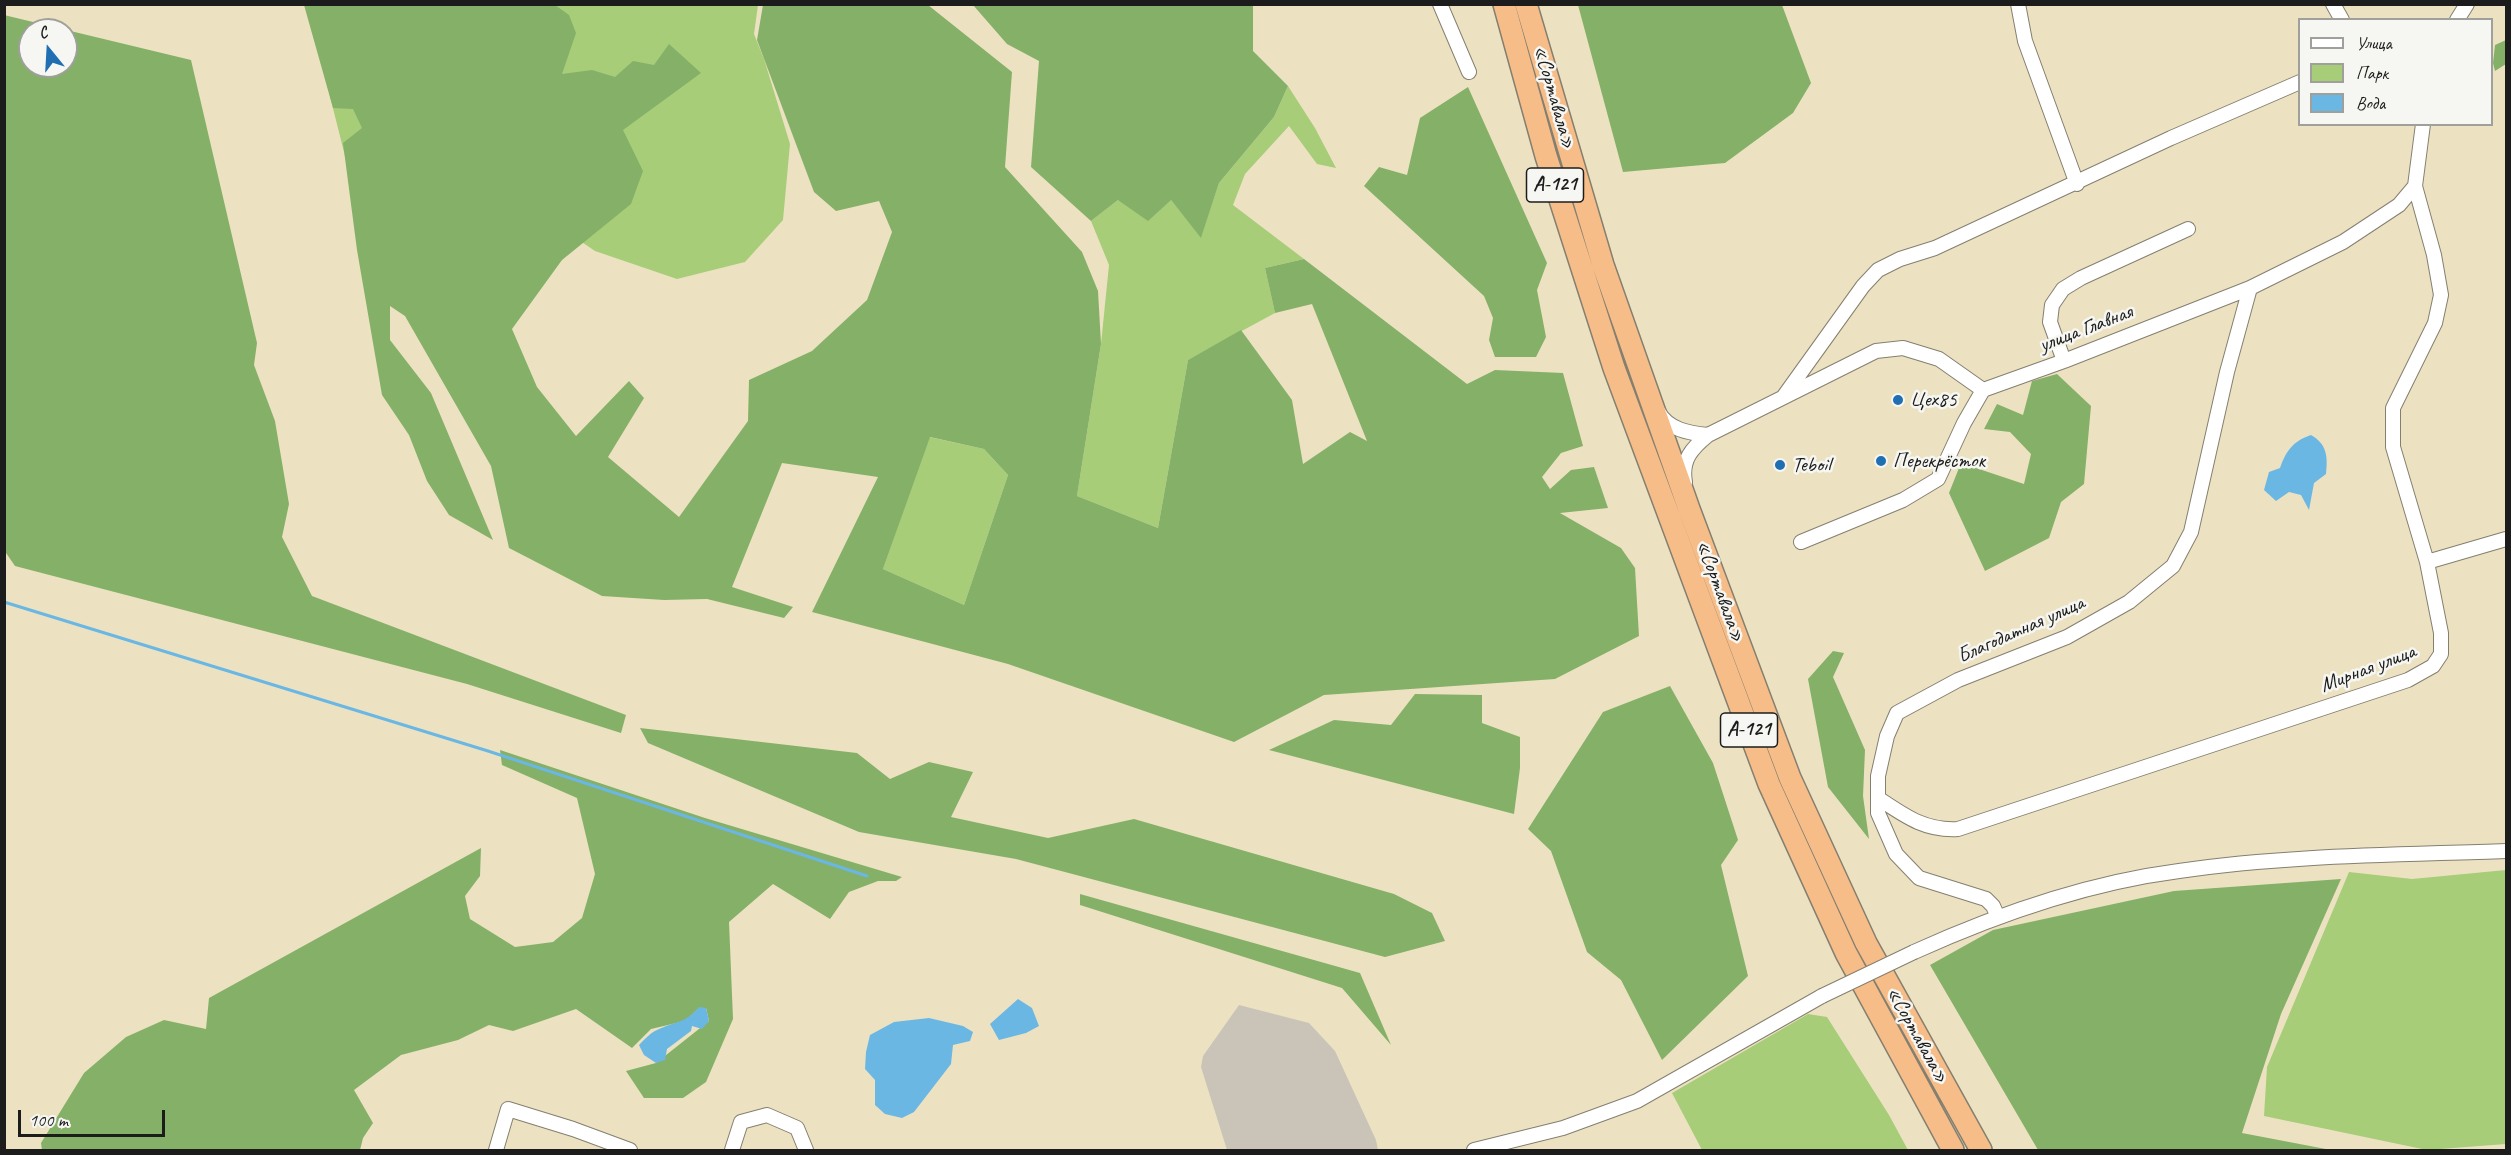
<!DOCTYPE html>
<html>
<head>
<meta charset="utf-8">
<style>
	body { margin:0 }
	#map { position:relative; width:2511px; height:1155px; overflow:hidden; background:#ece2c2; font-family:Caveat,sans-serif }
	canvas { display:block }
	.frame { position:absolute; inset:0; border:6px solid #1c1c1c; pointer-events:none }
	.legend { position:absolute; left:2298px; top:18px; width:195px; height:108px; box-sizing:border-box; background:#f6f6f2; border:2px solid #9f9f9c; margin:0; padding:8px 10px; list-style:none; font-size:18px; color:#1c1c1c }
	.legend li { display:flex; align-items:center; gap:12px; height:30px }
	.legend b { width:30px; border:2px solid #9f9f9c }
	.north { position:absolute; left:18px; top:18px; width:60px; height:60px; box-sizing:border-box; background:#f6f6f2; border:2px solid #9f9f9c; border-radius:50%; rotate:342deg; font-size:16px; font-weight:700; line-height:24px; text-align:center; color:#1c1c1c }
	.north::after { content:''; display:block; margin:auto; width:21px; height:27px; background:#1f6fb2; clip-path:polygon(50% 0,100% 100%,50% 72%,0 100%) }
	.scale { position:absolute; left:18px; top:1110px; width:147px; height:27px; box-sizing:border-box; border:3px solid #1c1c1c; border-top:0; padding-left:8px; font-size:18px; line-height:21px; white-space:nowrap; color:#1c1c1c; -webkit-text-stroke:4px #f6f6f2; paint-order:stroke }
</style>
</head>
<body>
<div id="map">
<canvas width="2511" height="1155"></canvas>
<div class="frame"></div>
<ul class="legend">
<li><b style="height:8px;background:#fff"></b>Улица</li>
<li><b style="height:16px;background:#a7cd78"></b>Парк</li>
<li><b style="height:16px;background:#6bb7e4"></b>Вода</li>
</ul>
<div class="north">С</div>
<div class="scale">100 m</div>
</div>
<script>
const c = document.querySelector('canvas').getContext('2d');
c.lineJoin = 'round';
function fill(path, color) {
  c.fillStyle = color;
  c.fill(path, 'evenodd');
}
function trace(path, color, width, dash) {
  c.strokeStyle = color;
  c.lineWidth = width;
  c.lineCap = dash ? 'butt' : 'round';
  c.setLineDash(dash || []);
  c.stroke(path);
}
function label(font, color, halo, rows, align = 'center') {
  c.font = font + ' Caveat,sans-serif';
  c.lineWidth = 5;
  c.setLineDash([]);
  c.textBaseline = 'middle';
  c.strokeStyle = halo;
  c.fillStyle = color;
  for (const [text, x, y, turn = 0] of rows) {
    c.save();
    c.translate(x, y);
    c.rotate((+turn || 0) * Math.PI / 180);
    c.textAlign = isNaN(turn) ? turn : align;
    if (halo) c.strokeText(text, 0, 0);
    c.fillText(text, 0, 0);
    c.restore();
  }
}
fill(new Path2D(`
	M1239,1005L1309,1023L1335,1051L1376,1140L1378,1150H1227L1201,1067L1203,1056Z`), '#cac3b8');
fill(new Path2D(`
	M307,5H758L754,34L764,59L790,144L783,220L745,262L677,279L595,251L567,232L347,164Z
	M1288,86L1315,128L1336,168L1317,164L1289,126L1245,174L1233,205L1304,259L1265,268L1275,313L1188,360L1158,528L1077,496L1101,344L1109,265L1091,221L1118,200H1171L1201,237L1219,183L1274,117Z
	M929,437L984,449L1008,475L964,605L883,569Z
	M2506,870V1144L2427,1150L2264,1116L2267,1067L2349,872L2412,879Z
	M1808,1014L1827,1017L1889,1115L1908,1150H1702L1672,1093Z`), '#a7cd78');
fill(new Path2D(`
	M304,5H555L569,15L576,33L562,74L592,70L615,77L633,61L654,65L669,44L701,73L623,130L643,171L631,204L562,260L512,329L537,387L576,436L629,381L644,398L608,457L679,517L748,421L749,380L812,351L867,300L892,232L879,201L836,211L814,192L757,40L763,5H928L1012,72L1005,167L1082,252L1098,291L1101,344L1077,496L1158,528L1188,360L1241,330L1292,400L1303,464L1350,432L1367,441L1312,304L1275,313L1265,268L1304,259L1467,384L1495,370L1563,373L1583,446L1561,453L1542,477L1550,489L1571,470L1594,467L1608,508L1560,513L1621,548L1635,568L1639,636L1555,679L1324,695L1234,742L1008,664L812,612L878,477L782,463L732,587L793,607L784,618L707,599L664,600L602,596L509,548L491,466L405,316L390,306V340L431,393L493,540L449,515L427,481L409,435L382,395L357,250L343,143L362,128L353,109L333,108ZM930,437L984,449L1008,475L964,605L883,569Z
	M973,5H1253V51L1288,86L1274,117L1219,183L1201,238L1171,200L1148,221L1118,200L1091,221L1031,167L1039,61L1007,44Z
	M1578,5H1782L1811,83L1793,113L1725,163L1623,172Z
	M4,15L191,60L257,343L254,365L275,421L289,504L282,537L312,596L626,715L621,733L467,684L15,566L4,550ZM30,30H66V66H30Z
	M2506,40V64L2495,71L2493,63L2495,45Z
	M1468,87L1547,263L1537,290L1546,337L1536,357H1495L1489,340L1493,318L1484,296L1364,186L1379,167L1407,175L1420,118Z
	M2057,374L2091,406L2084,484L2061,502L2049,538L1985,571L1949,493L1961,463L2024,484L2031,454L2010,432L1984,429L1997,404L2023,415L2032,381Z
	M1833,651L1844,653L1833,677L1865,750L1863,796L1869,839L1828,787L1808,679Z
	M1670,686L1713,763L1738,840L1721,865L1748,976L1662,1060L1621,980L1587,952L1551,851L1528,829L1603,712Z
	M1415,694L1482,695V723L1520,737V768L1514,814L1269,750L1334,720L1391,725Z
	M640,728L857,753L890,779L929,762L973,772L951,817L1048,838L1134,819L1394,894L1432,913L1445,941L1385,957L1016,859L859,832L648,743Z
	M500,750L705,818L902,877L896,881H878L849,892L830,919L773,884L729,922L733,1019L706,1082L683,1098H644L626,1071L656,1063L709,1021L706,1008H699L685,1021L651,1029L632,1048L576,1009L513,1031L489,1025L458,1040L401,1055L354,1090L373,1123L363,1138L360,1150H42L41,1143L84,1073L126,1037L164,1020L206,1029L209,998L481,848L480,876L465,896L470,919L515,947L553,942L582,918L595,874L577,798L502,765Z
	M2341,879L2281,1014L2242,1133L2331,1150H2038L1930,965L1993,930L2174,891Z
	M1080,894L1360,973L1391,1045L1342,988L1080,905Z`), '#85b068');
fill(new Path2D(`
	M2311,435C2327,444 2328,457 2326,474L2314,483L2309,510L2301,495L2289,492L2276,501L2264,490L2269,472L2280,468C2286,451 2293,441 2311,435Z
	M1018,999L1032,1008L1039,1026L1026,1033L999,1040L990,1024Z
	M699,1007L706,1008L709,1021L702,1029L692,1026L691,1031L667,1049L665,1060L656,1063L644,1055L639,1045C645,1039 650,1033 657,1030C675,1021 685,1024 699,1007Z
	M929,1018L963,1026L973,1032L970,1041L953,1045L951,1064L914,1112L902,1118L885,1114L875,1105V1080L865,1069L866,1052L870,1035L894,1022Z`), '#6bb7e4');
trace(new Path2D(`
	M4,602L488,751L867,876`), '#6bb7e4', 3);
const minor = new Path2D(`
	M1440,4L1469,72
	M2018,4L2025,41L2077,184
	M2333,4L2342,20
	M2457,20L2467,4
	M2064,361L2050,322L2052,305L2063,289L2081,278L2188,229
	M1784,396L1863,286L1878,270L1900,259L1935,248L2171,138L2300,82
	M1658,411C1668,430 1689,433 1708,435
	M1685,482C1681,460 1692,448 1708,435L1876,351L1903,348L1939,359L1983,390L2064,361L2250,288L2343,242L2399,205L2415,186L2423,124
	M1801,542L1903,500L1938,479L1964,423L1983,390
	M2427,562L2506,539
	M1878,798C1905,816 1925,831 1958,829L2408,680L2433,666L2441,654V633L2427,562L2393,447V408L2435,323L2441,295L2434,255L2415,186
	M1998,917L1993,906L1986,899L1919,878L1896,854L1878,813V776L1887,736L1897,713L1958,680L2067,637L2129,602L2173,566L2191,532L2227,372L2250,288
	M1914,952C1998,914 2086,883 2179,871C2287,855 2397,855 2506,851
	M496,1150L508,1109L573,1129L630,1150
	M732,1150L741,1122L767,1115L797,1128L806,1150
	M1474,1150L1563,1128L1637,1101L1822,996`);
const highway = new Path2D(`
	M1504,4L1546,156L1614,368L1769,784L1846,953L1953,1150
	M1526,4L1603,265L1689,509L1790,778L1866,943L1981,1150`);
trace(minor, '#847f6f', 16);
trace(highway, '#847f6f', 24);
trace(minor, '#fff', 14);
trace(highway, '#f7bd88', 21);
const minorBridge = new Path2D(`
	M1822,996L1914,952`);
trace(minorBridge, '#847f6f', 16, []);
trace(minorBridge, '#fff', 14);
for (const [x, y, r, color] of [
	[1898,400,6,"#1f6fb2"],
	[1881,461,6,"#1f6fb2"],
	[1780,465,6,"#1f6fb2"]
]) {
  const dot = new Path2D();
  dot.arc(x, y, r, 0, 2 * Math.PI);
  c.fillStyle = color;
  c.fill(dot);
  trace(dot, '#f6f6f2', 2);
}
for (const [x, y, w] of [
	[1555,185,57],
	[1749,730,57]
]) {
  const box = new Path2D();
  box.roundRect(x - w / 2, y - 17, w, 34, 4.5);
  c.fillStyle = '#f6f6f2';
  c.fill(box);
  trace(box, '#1c1c1c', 1.5);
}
label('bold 20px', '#1c1c1c', null, [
	["А-121",1555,185],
	["А-121",1749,730]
]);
label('21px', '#1c1c1c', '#f6f6f2', [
	["«Сортавала»",1554,97,74],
	["улица Главная",2086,329,-21],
	["«Сортавала»",1720,591,70],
	["Благодатная улица",2021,630,-24],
	["Мирная улица",2368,669,-21],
	["«Сортавала»",1917,1035,61]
]);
label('21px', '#1c1c1c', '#f6f6f2', [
	["Цех85",1910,400],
	["Перекрёсток",1893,461],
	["Teboil",1792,465]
], 'left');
</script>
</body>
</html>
